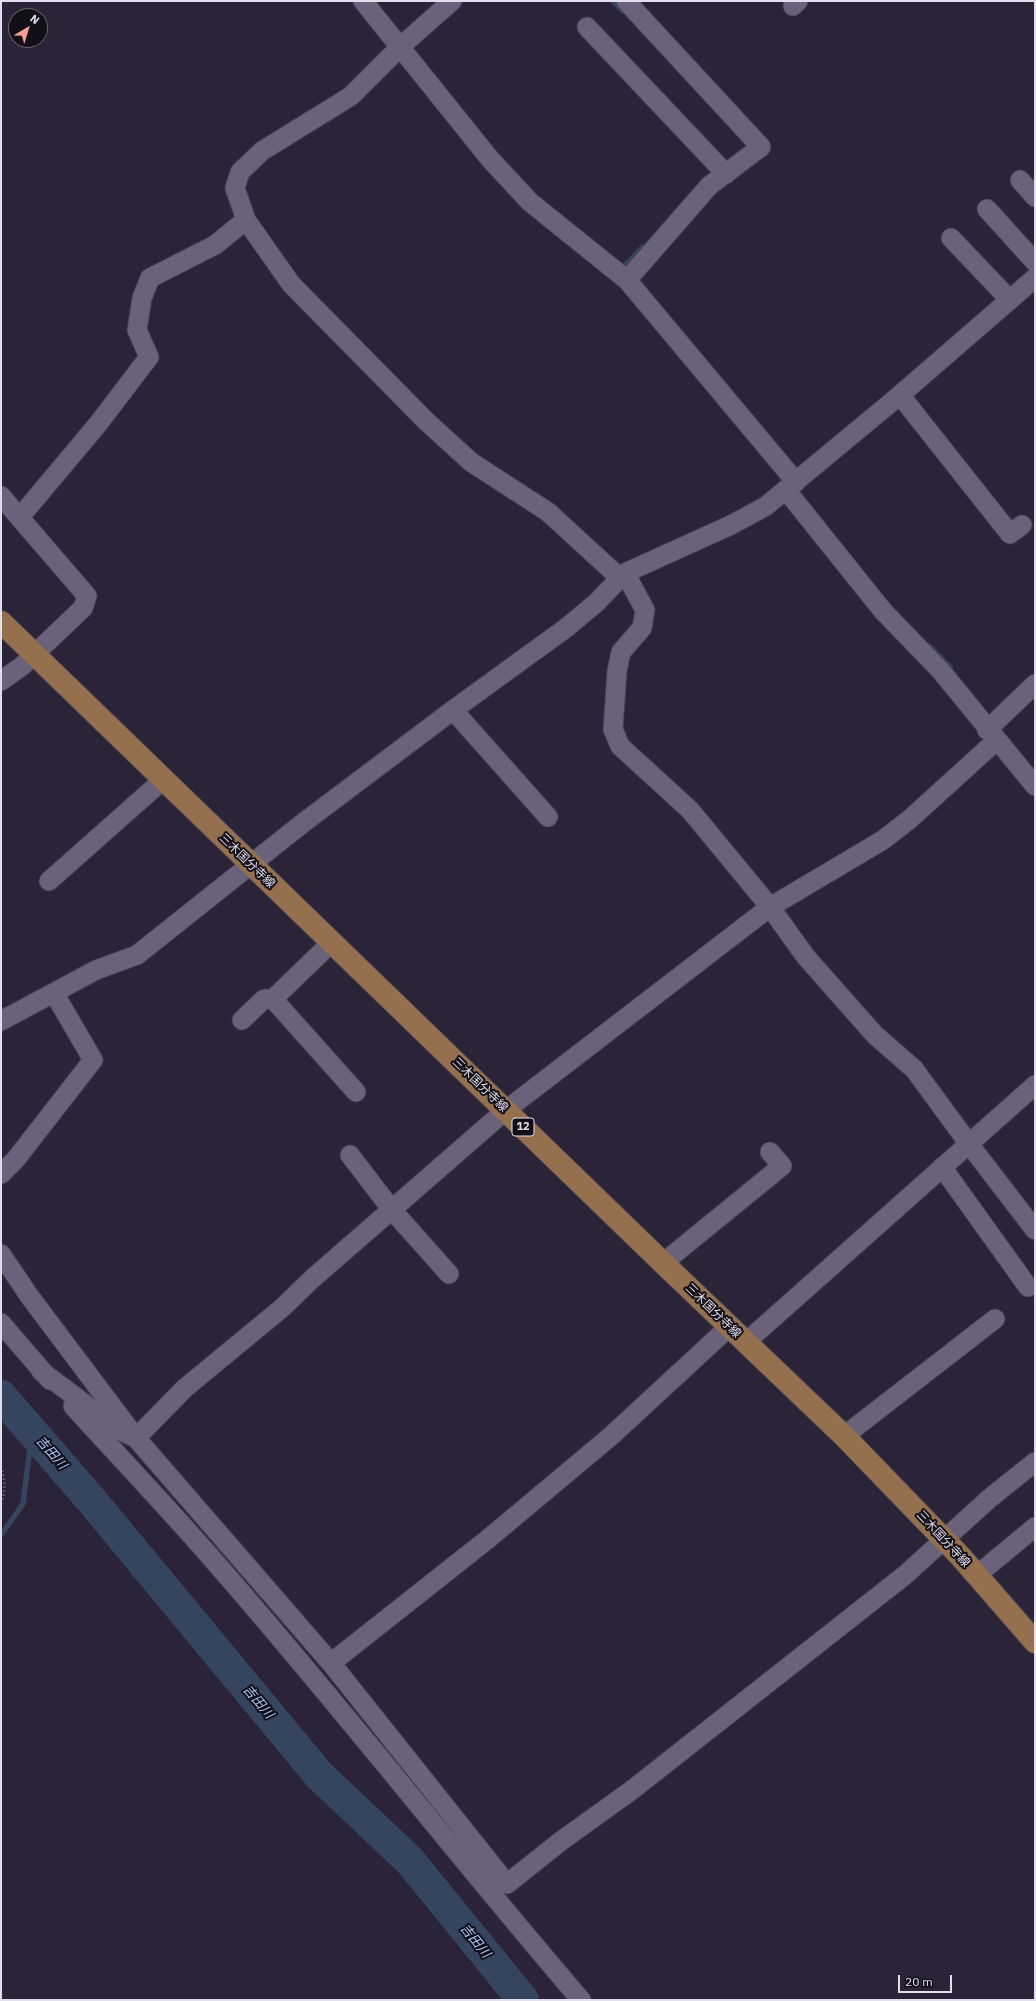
<!DOCTYPE html>
<html>
<head>
<meta charset="utf-8">
<style>
	body { margin:0 }
	#map { position:relative; width:1036px; height:2001px; overflow:hidden; background:#2b2438; font-family:"IBM Plex Sans",sans-serif }
	canvas { display:block }
	.frame { position:absolute; inset:0; border:2px solid #e2deeb; pointer-events:none }
	.north { position:absolute; left:8px; top:8px; width:40px; height:40px; box-sizing:border-box; background:#120f18; border:1px solid #65626c; border-radius:50%; rotate:38deg; font-size:11px; font-weight:700; line-height:16px; text-align:center; color:#e2deeb }
	.north::after { content:''; display:block; margin:auto; width:14px; height:18px; background:#f59c93; clip-path:polygon(50% 0,100% 100%,50% 72%,0 100%) }
	.scale { position:absolute; left:898px; top:1975px; width:54px; height:18px; box-sizing:border-box; border:2px solid #e2deeb; border-top:0; padding-left:5px; font-size:12px; line-height:14px; white-space:nowrap; color:#e2deeb; -webkit-text-stroke:3px #120f18; paint-order:stroke }
</style>
</head>
<body>
<div id="map">
<canvas width="1036" height="2001"></canvas>
<div class="frame"></div>
<div class="north">N</div>
<div class="scale">20 m</div>
</div>
<script>
const c = document.querySelector('canvas').getContext('2d');
c.lineJoin = 'round';
function trace(path, color, width, dash) {
  c.strokeStyle = color;
  c.lineWidth = width;
  c.lineCap = dash ? 'butt' : 'round';
  c.setLineDash(dash || []);
  c.stroke(path);
}
function label(font, color, halo, rows, align = 'center') {
  c.font = font + ' "IBM Plex Sans","Noto Sans JP",sans-serif';
  c.lineWidth = 4;
  c.setLineDash([]);
  c.textBaseline = 'middle';
  c.strokeStyle = halo;
  c.fillStyle = color;
  for (const [text, x, y, turn = 0] of rows) {
    c.save();
    c.translate(x, y);
    c.rotate((+turn || 0) * Math.PI / 180);
    c.textAlign = isNaN(turn) ? turn : align;
    if (halo) c.strokeText(text, 0, 0);
    c.fillText(text, 0, 0);
    c.restore();
  }
}
trace(new Path2D(`
	M613,1L623,11
	M624,267L643,247
	M929,646L950,667
	M1,1535L23,1504L32,1431`), '#36455f', 5.5);
trace(new Path2D(`
	M1,1396L92,1501L319,1775L410,1861L523,2000`), '#36455f', 32);
const minor = new Path2D(`
	M363,1L490,159L530,202L627,280L796,482
	M452,1L400,47L351,96L262,151L240,172L235,188L246,220L291,284L426,421L471,462L548,512L620,578
	M626,1L761,147L709,186L627,280
	M793,6L798,1
	M587,27L726,174
	M1020,180L1035,197
	M987,209L1035,262
	M951,238L1010,300
	M900,395L1010,534L1022,525
	M786,490L883,611L941,671L1035,786
	M1,496L87,596L83,608L22,666L1,681
	M20,517L98,424L149,357L137,330L142,298L150,278L215,245L246,220
	M625,573L645,610L642,628L621,652L617,671L613,729L620,746L690,810L770,907L806,957L875,1035L914,1069L969,1144L1035,1230
	M453,710L548,817
	M987,730L1035,684
	M49,881L163,780
	M273,999L356,1092
	M242,1020L264,999H273L332,942
	M1,1021L96,970L137,955L303,823L453,710L566,628L596,603L625,573L731,525L766,506L900,395L1035,278
	M350,1155L392,1210L449,1274
	M942,1167L1028,1287
	M1,1174L16,1159L93,1060L54,993
	M1,1254L30,1297L136,1438L331,1663L507,1884L561,1841L632,1790L905,1575L990,1498L1035,1462
	M663,1263L782,1166L770,1152
	M1,1323L50,1380
	M745,1343L1035,1085
	M41,1371L121,1431L136,1438L185,1388L282,1308L312,1279L506,1110L770,907L883,840L910,819L997,740
	M73,1406C122,1460 173,1513 221,1569C344,1710 459,1858 581,2000
	M844,1436L995,1319
	M977,1575L1035,1527
	M331,1663L488,1539L611,1436L729,1327`);
const primary = new Path2D(`
	M1,622L663,1263L844,1436L961,1557L1035,1642`);
trace(minor, '#453f50', 21);
trace(primary, '#453f50', 24);
trace(new Path2D(`
	M1,1467C5,1479 6,1491 1,1503`), '#7e7889', 2.5, [1, 3]);
trace(minor, '#6a627a', 19);
trace(primary, '#95704f', 22);
for (const [x, y, w] of [
	[523,1127,22]
]) {
  const box = new Path2D();
  box.roundRect(x - w / 2, y - 9, w, 18, 3);
  c.fillStyle = '#120f18';
  c.fill(box);
  trace(box, '#e2deeb', 1);
}
label('bold 11px', '#e2deeb', null, [
	["12",523,1127]
]);
label('12px', '#e2deeb', '#120f18', [
	["三木国分寺線",247,861,44],
	["三木国分寺線",480,1085,44],
	["三木国分寺線",713,1311,44],
	["三木国分寺線",943,1539,47]
]);
label('italic 13px', '#adcafe', '#120f18', [
	["吉田川",51,1453,49],
	["吉田川",258,1702,50],
	["吉田川",475,1941,51]
]);
</script>
</body>
</html>
